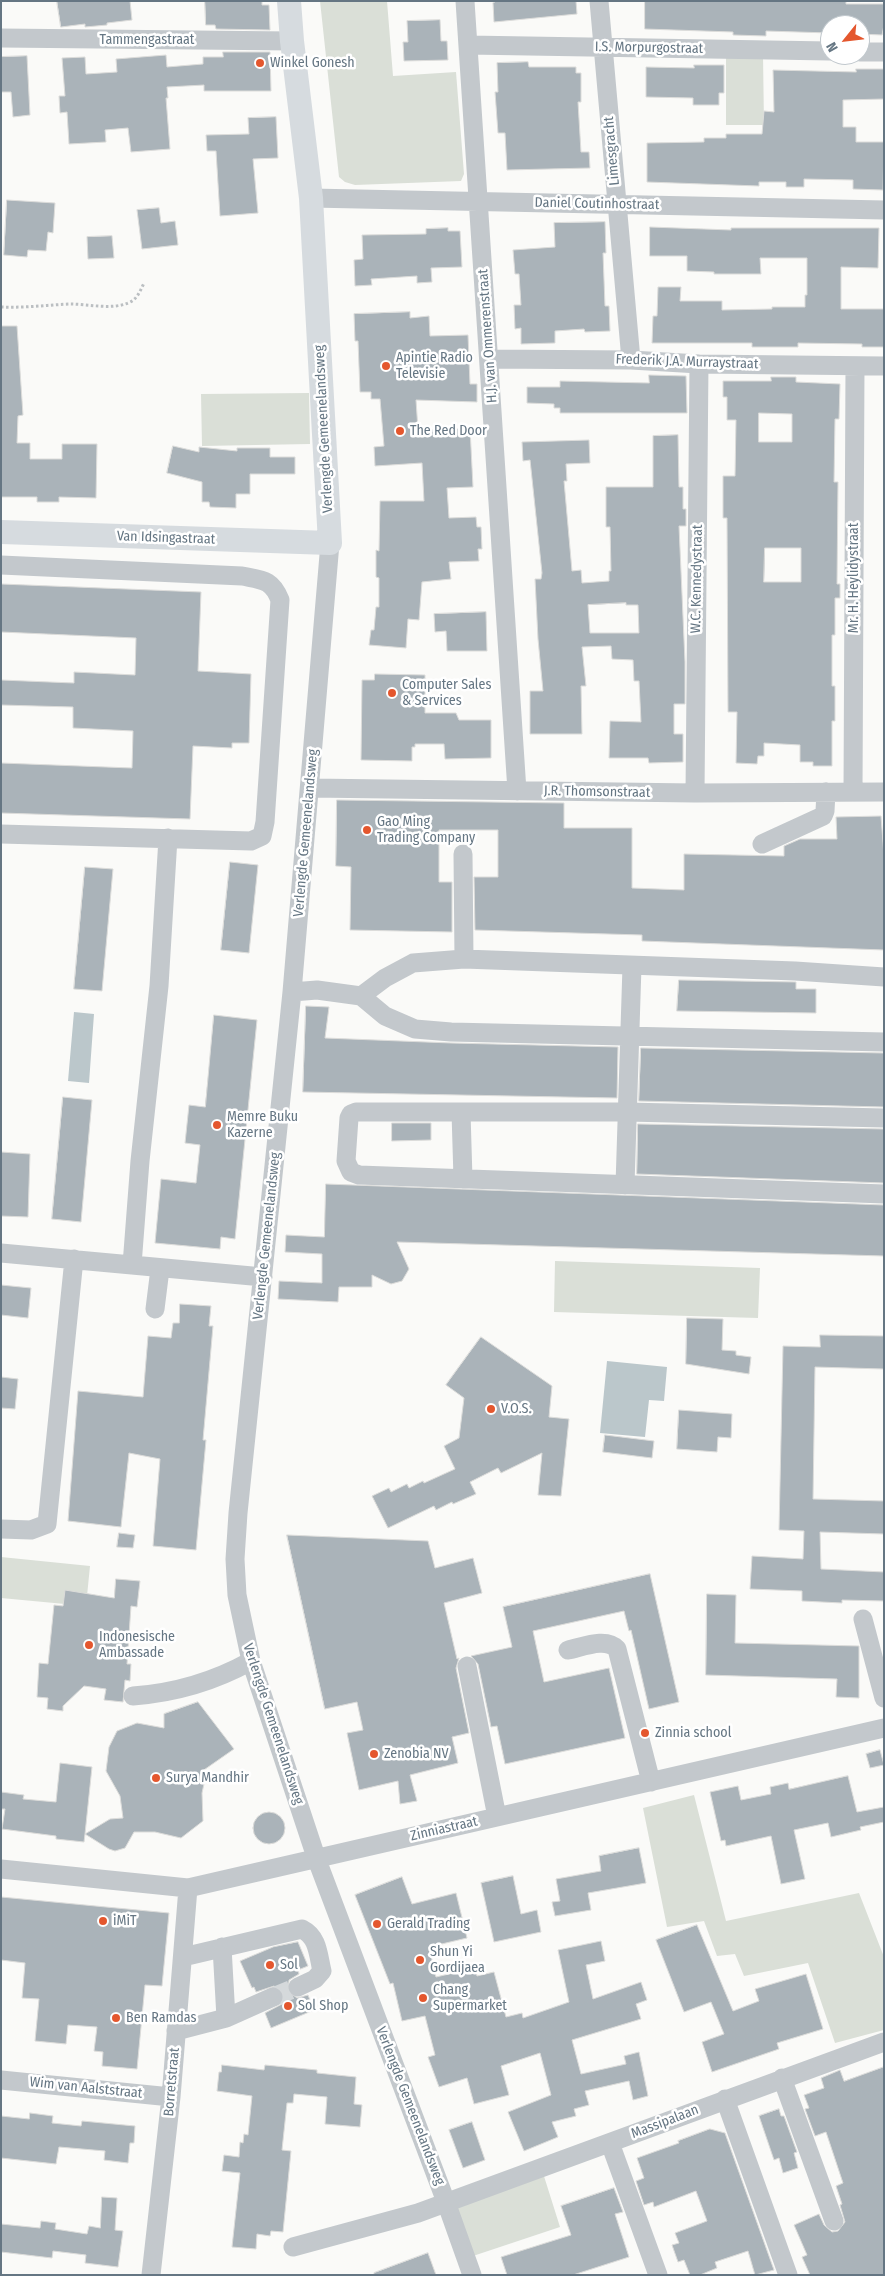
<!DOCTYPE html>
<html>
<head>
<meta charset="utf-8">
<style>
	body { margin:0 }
	#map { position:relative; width:885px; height:2276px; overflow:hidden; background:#fafaf8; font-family:"Fira Sans Condensed",sans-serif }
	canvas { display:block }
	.frame { position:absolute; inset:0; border:2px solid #657683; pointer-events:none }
	.north { position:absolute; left:820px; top:15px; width:50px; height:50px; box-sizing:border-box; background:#fff; border:1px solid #c1c8cd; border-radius:50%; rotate:241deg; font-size:14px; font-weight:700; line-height:20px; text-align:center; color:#657683 }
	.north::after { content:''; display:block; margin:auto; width:18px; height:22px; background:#e4572e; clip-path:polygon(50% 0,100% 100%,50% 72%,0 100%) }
</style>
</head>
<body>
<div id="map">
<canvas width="885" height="2276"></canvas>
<div class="frame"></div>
<div class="north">N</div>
</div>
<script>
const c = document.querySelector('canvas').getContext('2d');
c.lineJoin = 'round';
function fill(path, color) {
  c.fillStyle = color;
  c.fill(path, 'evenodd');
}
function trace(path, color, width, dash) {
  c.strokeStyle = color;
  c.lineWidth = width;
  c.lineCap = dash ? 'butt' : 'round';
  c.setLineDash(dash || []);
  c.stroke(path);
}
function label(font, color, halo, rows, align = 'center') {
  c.font = font + ' "Fira Sans Condensed",sans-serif';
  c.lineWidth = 5;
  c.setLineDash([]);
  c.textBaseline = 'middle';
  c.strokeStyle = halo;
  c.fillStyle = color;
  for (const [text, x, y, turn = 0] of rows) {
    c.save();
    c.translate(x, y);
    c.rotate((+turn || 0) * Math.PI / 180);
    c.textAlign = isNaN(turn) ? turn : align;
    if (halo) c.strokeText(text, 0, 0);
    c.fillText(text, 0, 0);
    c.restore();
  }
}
fill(new Path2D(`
	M320,1H387L393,76L456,72L464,174L461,181L355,185L345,182L339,177Z
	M726,55H763L764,125H726Z
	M309,393L310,444L202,446L201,394Z
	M555,1261L760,1268L758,1318L554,1312Z
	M1,1557L90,1566L86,1606L1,1598Z
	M694,1795L726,1921L859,1893L884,1957V2030L835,2043L808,1963L744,1976L735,1954L717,1956L704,1921L667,1927L643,1808Z
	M543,2173L560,2227L473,2256L456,2204Z`), '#dadfd7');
fill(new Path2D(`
	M74,1012L94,1014L89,1083L68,1081Z
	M607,1361L667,1367L664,1401L649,1400L645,1437L600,1433Z`), '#bbc7cb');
const building = new Path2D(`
	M57,1H130L132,20L107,23V25L85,27V24L61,27Z
	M205,1H262V5H269L270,30L216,29L215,25H206Z
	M497,1H576L577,14L494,22L493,3Z
	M645,1H846V4H884V25L882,35L860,34V25H830V33L766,31V36L733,35V32L645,29Z
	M440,20L441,41H447L448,60L404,61L403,42H408L407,21Z
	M223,52H270L271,91H204V85L167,87L168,98H166L170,149L131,152L128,128L105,130L106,142L69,144L67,112L60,113L59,96H65L62,58L85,57L86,74L117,72L116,59L166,55L167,67L203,64V57H223Z
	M27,56L30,115L13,117L11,92H1V57Z
	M528,62L529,67H576V73H581V102H578L581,152H589L590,168L507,170L505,133H498L495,92H498L497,63Z
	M694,65H724V93H719V105H693V98L646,97V67L694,68Z
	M856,69H884V99L843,100V127H856V142H884L883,190L853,189V180L804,179V187H786V182H759V186L647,182V143L704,142V138H726V134H762L764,111L774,112L773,70L856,72Z
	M276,117L278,158L253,159L258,213L220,216L216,151H207L206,135L249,134L248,118Z
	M7,200L55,203L53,233L48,232L46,251L28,250L27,257L4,255Z
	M159,208L161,223L175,221L178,245L142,249L137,210Z
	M605,222L606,253H603L605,306H609L610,331L585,332L584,329L555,331V343L521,344V328L515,329L514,305H521L519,274H515L513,250L555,247L554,223Z
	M650,227L731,230V228H879L878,268L841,267V309H884V347H862V344L798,343V347H752V343H652L653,316H657L658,287H681L680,301H722V310L772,309V307H805V295H807V258H760L761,274H714V272L687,271V256H650Z
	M448,228V231H460L462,267L431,268L432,282L417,283V276L371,279L372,285L355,286L354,260L363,259L362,235L426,234V229Z
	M112,236L114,258L88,259L87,237Z
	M410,312V318L429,316L430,336L468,335L470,384H477V402L416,400L418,430L470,428L473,487L447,488L449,518L476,517L477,527H481L482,549H478L479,561L449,562L451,579L422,582L419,620L408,619L406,648L369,645L371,630H374L376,607H379V578L376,577V550L379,551L380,501H424L422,463L375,466L374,447L384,446L380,399H371V392H360L358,341H355L354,314Z
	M1,326H17L23,415L18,416L17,443H30V459H62V444H97L96,498L59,497V502H37V497H1Z
	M649,375L686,376L687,413H560V408H554V404L527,403V387H560V381L649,383Z
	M771,377H796V382L840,384L839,419H835L834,482H838L837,584H840V598H835V635H832V686H835V721H832V766H813V762H800V745L764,743V756H758L757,764L736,763L737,712H728L727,518H723V476H735L736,420H727V397H723V381H771ZM759,413L792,414V442H759ZM765,548H801V582H764Z
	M678,435L679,487H683V509H686V526H679L685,662V704H674V734H683V762L649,763L648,758H609L610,721L641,722L639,681H634L633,660L612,659L611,646L582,647L586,686H581L582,734H530V691H543L538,639L535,579H541L542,573L531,469L530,460L523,461L522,442L589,440L590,463L566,464L567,481H564L572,571L581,570L582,583L609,581V571H611L610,527H606V487H653V436ZM626,603V605H638L639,633H590L588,605Z
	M173,446L199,452V447L237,451V448H270V457H295V474H250V494H236V508L210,507L209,502H202V482L167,473Z
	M1,584L201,592L198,671L251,674L249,743H232V748L193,746L190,819L1,813V763L132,768L133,731L73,728V707L1,705V680L74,683V672L135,675L136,638L1,632Z
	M486,612L487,651H447L446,631L435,632L434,614Z
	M375,674L425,675V713H456L459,720H491V758L445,759L444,744H415V747H412V761L361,760L362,680H374Z
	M337,800L564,803V828H632V888L684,890V854L784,856V846L800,839H837L836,817L881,816L884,856V950L642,941V935L475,930L474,877H498V830H439V882H452V932L350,930L351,867L336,866Z
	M230,862L258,865L249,953L221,950Z
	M85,867L113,869L102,991L74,989Z
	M679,980L796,982V989H816V1013L677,1011Z
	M306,1006L329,1007L325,1038L451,1043L618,1047L617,1098L303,1092Z
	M214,1015L257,1020L235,1239L221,1237L220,1249L155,1243L161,1179L196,1183L200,1145L185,1143L189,1105L205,1107Z
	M641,1048L884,1053V1107L639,1101Z
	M63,1097L92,1100L81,1222L52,1219Z
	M392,1123H431V1140L392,1141Z
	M638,1124L884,1129V1183L637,1174Z
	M1,1152L30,1154L28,1217L1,1216Z
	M326,1184L884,1205V1256L397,1242L409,1269L402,1281L391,1284L372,1275V1287H339L338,1302L278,1299L279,1281L322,1283V1254L285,1252L286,1235L324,1237Z
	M1,1285L31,1288L28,1318L1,1315Z
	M180,1304L211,1306L209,1326H213L203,1440H206L196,1550L153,1546L160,1459L129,1453L121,1527L68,1521L78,1391L143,1397L148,1336L171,1338L173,1323H179Z
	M687,1318L723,1319L722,1350L736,1351V1355L751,1357L749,1374L686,1364Z
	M820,1335L884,1336V1369L815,1367L813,1499L884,1501V1534L820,1532L821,1569L884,1572V1601L842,1600V1603L802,1601V1591L750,1589L752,1556L803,1559L804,1531L779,1530L783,1346L820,1347Z
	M481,1337L552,1386L549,1417L569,1419L561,1496L538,1495L542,1453L501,1473L498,1468L470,1482L476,1494L453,1504L452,1502L436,1510L434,1506L388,1528L372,1496L389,1488L391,1492L407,1484L409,1488L423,1481L424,1483L455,1469L444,1446L459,1438L464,1398L446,1385Z
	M1,1377L18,1379L15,1409L1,1408Z
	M679,1410L732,1414L731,1438L718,1437L717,1452L677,1449Z
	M605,1435L654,1441L652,1458L603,1452Z
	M119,1533L135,1535L133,1548L117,1547Z
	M287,1535L428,1541L435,1568L473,1558L482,1593L444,1603L457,1659L459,1658L456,1668L469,1733L452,1737L458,1763L410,1775L417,1801L400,1804L398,1781L359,1790L347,1733L363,1730L357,1702L325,1709Z
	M650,1574L679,1702L649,1709L631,1630L629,1631L624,1611L533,1631L544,1682L609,1668L625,1738L505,1764L497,1726L491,1727L478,1664L471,1656L512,1647L503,1607Z
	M116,1579L140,1581L137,1607L131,1606L127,1664H131L130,1681L125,1680L123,1702L104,1700L106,1689L84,1686L63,1706V1711L47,1709L48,1698L37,1697L39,1663L48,1664L54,1605L63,1606L65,1590L114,1598Z
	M707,1594L736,1595L735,1643L859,1646V1698L836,1697L837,1679L706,1675Z
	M198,1702L234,1749L201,1772L204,1784L202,1793L203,1821L181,1838L155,1832H134L125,1848L115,1851L109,1849L85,1834L84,1842L56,1839V1836L2,1829L5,1809H1V1792L24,1795L23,1799L56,1802L60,1763L92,1767L85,1834L110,1819L123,1818L120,1796L106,1771L109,1747L117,1731L137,1723L164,1728V1714Z
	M880,1750L884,1765L870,1768L866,1754Z
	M848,1776L857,1812L884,1807V1822L860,1827L861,1830L831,1837L828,1823L794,1830L805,1879L781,1884L771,1836L726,1846L725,1840L721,1841L710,1792L738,1786L741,1800L771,1794L770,1787L788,1783L789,1789Z
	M253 1828a16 16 0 1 1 32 0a16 16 0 1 1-32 0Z
	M639,1848L646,1883L588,1893L591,1910L555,1916L552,1902L560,1901L556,1879L601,1871L599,1856Z
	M513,1876L521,1914L537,1910L541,1932L494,1942L481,1883Z
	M402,1877L412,1904L456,1893L467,1938L429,1947L436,1977L475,1968L477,1976L494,1972L506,2017L522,2013L523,2018L569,2002L558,1950L601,1941L605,1961L586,1965L593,1999L641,1982L647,2000L636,2004L641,2019L572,2040L581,2074L626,2064L624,2056L639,2052L648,2096L633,2100L629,2081L585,2091L589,2105L574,2109L576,2116L552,2122L558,2137L524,2151L508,2112L551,2095L540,2053L501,2066L509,2095L474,2104L467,2078L439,2087L428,2057L435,2055L425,2016L402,2021L393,1983L390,1984L355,1895Z
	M1,1897L169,1913L162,1986L145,1985L137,2069L102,2066L103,2052L94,2051L97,2027L68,2025L66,2044L35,2041L39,1999L22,1998L25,1963L1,1960Z
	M697,1925L733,2011L759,2001L755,1989L806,1974L823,2029L777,2043L779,2049L712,2072L702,2042L724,2034L711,2002L684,2012L656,1940Z
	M298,1942L308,1966L298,1970L299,1974L289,1980L288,1991L297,1998L308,1995L314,2010L271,2028L265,2013L282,2004L284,1998L283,1992L274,1986L256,1992L254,1987L252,1988L240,1961L273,1947Z
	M222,2065L264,2070L265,2065L317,2070V2073L356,2077L354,2104L362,2105L360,2127L325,2124L327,2097L294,2094L293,2103H287L282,2150L291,2151L283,2232L271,2231L270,2236L257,2234L256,2249L232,2247L240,2173L222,2171L224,2155L239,2157L240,2142L243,2143L244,2134L248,2135L252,2096L217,2091L219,2072H221Z
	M884,2067V2275H810L802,2257L807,2255L794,2225L819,2214L824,2225L832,2232L838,2231L845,2222L840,2205L842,2204L836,2186L843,2183L826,2132L815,2136L805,2109L809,2108L804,2095L824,2088L821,2078L840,2070L844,2081Z
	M779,2109L781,2116H784L797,2152L794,2153L798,2168L783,2173L779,2158L774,2160L759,2116Z
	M30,2113L53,2116L52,2123L81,2126L82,2121L135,2126L134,2143H130L128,2163L104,2160L105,2151L59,2147L56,2164L1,2158V2116L29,2119Z
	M472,2122L485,2160L463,2168L449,2130Z
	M710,2129L725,2133L774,2270L755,2275L748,2251L715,2262L717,2268L700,2275H690L684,2260L678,2262L672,2245L679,2243L675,2233L707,2221L696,2191L654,2207L653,2202L644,2205L636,2181L644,2178L637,2158L679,2143L678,2141Z
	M614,2188L623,2212L615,2214L629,2257L573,2275H507L501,2257L571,2235L561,2206Z
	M102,2197L117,2198L115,2230L123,2231L118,2267L85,2263L86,2255L53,2251L52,2258L1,2252V2224L40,2228L41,2221L56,2223L55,2229L87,2234L89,2226L100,2228Z
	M428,2253L436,2275H374V2273Z`);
fill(building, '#aab3b9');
trace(building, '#dcdcda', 1);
trace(new Path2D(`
	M273,1997L298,1987`), '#d5d9db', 19, [19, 9]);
trace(new Path2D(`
	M1,307C25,308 47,305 70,304C88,304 111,310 128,303C137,300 140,291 144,283`), '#bbbfc2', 3, [2.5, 2.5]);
trace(new Path2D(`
	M465,1L517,791
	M599,1L631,360
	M1,38L292,41
	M468,45L830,51
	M860,52H884
	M311,198L884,210
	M490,359L631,360L699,364L884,366
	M330,543L292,992L238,1513L235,1559L237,1595L251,1661L317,1860L446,2202L472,2275
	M1,565L242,576C262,580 272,579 280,600L265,822L262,836L251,841L1,834
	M311,788L695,793L884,792
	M853,791L855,366
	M695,793L699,364
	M762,844L823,816L825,811L826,792
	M463,854L464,959
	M292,992L317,990L361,996L385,978L413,963L464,959L795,971L884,977
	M361,996L385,1016L415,1029L451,1032L884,1042
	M461,1112L463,1179
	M884,1118L627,1112H356L351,1114L349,1118L346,1161L351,1172L359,1175L884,1194
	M625,1185L632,966
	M1,1253L263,1277
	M132,1265L140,1161L159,986L168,838
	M155,1309L160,1269
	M1,1529L31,1530L47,1524L74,1259
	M863,1619L884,1698
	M568,1650C583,1647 606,1637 617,1649L651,1782
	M467,1666L497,1817
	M133,1696C174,1693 215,1681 251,1661
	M1,1869L188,1888L884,1728
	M222,1947L226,2018
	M183,1957L302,1929C318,1937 318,1954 322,1971L315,1979L298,1987
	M176,2031L226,2018L273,1997
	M782,2078L834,2221
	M1,2080L171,2097
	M725,2099L788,2275
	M610,2143L658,2275
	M293,2247L418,2213L884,2042
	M151,2275L171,2097L188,1888`), '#c3c8cc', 19);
trace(new Path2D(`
	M1,532L330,543L311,198L292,41L289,1`), '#d6dbdf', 24);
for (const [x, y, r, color] of [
	[260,63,5,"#e4572e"],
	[386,366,5,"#e4572e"],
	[400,431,5,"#e4572e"],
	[392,693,5,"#e4572e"],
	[367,830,5,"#e4572e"],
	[217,1125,5,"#e4572e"],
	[491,1409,5,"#e4572e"],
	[89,1645,5,"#e4572e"],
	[645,1733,5,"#e4572e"],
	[374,1754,5,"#e4572e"],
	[156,1778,5,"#e4572e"],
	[103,1921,5,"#e4572e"],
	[377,1924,5,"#e4572e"],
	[420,1960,5,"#e4572e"],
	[270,1965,5,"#e4572e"],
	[423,1998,5,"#e4572e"],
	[288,2006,5,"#e4572e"],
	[116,2018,5,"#e4572e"]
]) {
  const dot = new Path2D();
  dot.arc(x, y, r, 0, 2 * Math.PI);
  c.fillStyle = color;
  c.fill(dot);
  trace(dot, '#fff', 2);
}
label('14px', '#657683', '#fff', [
	["Tammengastraat",147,40],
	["I.S. Morpurgostraat",649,48,1],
	["Limesgracht",612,151,-95],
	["Daniel Coutinhostraat",597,204,1],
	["H.J. van Ommerenstraat",488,336,-94],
	["Frederik J.A. Murraystraat",687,362,2],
	["Verlengde Gemeenelandsweg",324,429,-93],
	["Van Idsingastraat",166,538,2],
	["Mr. H. Heylidystraat",854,578,-90],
	["W.C. Kennedystraat",697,579,-89],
	["J.R. Thomsonstraat",597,792,1],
	["Verlengde Gemeenelandsweg",306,833,-85],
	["Verlengde Gemeenelandsweg",267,1236,-84],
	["Verlengde Gemeenelandsweg",273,1724,72],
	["Zinniastraat",444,1829,-13],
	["Borretstraat",172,2082,-85],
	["Wim van Aalststraat",86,2088,6],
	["Verlengde Gemeenelandsweg",410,2106,69],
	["Massipalaan",665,2122,-21]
]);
label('14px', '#657683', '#fff', [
	["Winkel Gonesh",270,63],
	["Apintie Radio",396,358],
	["Televisie",396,374],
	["The Red Door",410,431],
	["Computer Sales",402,685],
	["& Services",402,701],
	["Gao Ming",377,822],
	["Trading Company",377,838],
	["Memre Buku",227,1117],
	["Kazerne",227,1133],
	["V.O.S.",501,1409],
	["Indonesische",99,1637],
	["Ambassade",99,1653],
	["Zinnia school",655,1733],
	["Zenobia NV",384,1754],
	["Surya Mandhir",166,1778],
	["iMiT",113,1921],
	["Gerald Trading",387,1924],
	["Shun Yi",430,1952],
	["Gordijaea",430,1968],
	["Sol",280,1965],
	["Chang",433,1990],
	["Supermarket",433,2006],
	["Sol Shop",298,2006],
	["Ben Ramdas",126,2018]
], 'left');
</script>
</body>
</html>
